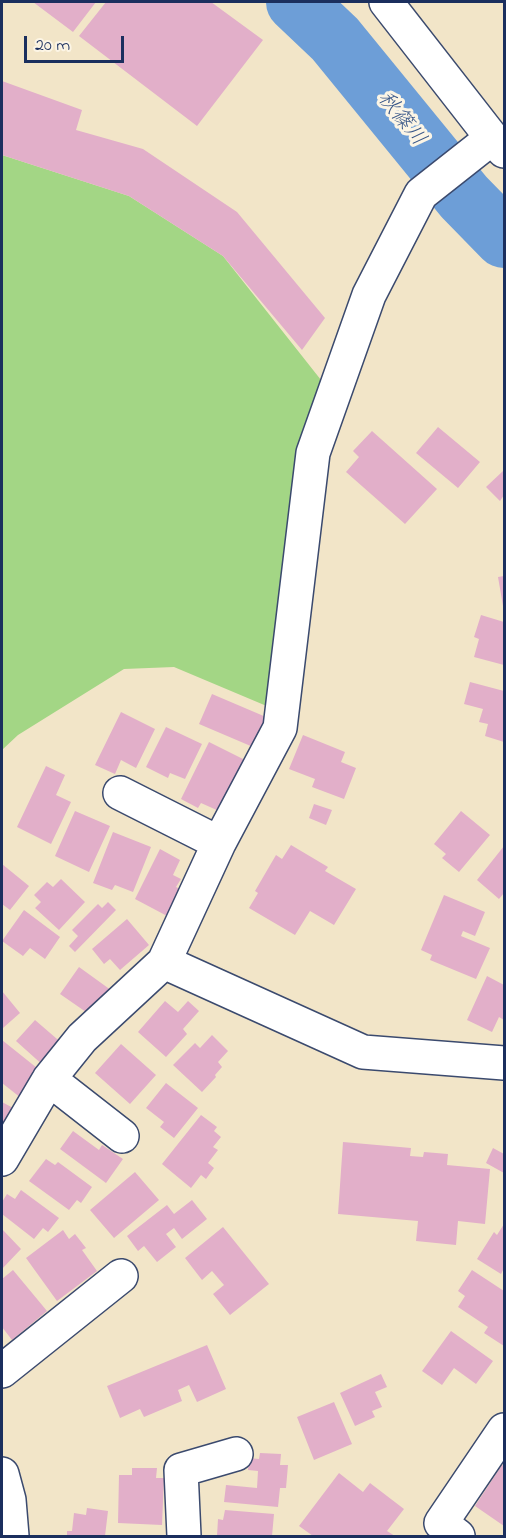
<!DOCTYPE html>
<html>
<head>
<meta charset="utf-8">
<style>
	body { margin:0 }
	#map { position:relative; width:506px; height:1538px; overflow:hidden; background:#f2e5c8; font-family:"Indie Flower",sans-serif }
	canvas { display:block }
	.frame { position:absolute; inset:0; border:3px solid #1b2f5e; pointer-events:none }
	.scale { position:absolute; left:24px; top:36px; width:100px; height:27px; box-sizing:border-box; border:3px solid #1b2f5e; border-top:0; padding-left:8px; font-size:18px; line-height:21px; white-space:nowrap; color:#1b2f5e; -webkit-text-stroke:4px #fcf5e5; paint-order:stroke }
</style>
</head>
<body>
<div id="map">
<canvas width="506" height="1538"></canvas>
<div class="frame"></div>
<div class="scale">20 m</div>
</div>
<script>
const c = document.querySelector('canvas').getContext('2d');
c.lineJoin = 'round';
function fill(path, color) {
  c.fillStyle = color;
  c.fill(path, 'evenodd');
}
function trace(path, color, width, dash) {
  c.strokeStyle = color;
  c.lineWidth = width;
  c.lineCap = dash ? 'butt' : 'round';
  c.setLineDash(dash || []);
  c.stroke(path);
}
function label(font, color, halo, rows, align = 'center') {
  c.font = font + ' "Indie Flower","Klee One",sans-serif';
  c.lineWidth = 6;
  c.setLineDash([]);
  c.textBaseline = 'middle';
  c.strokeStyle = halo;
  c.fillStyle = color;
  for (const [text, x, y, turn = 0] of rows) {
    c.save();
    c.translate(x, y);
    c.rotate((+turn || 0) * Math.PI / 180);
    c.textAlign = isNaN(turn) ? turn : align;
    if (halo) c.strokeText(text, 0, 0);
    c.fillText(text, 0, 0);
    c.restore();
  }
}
fill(new Path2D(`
	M2,155L129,196L223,256L321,380L301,470L269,707L174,667L124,669L18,735L2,750Z`), '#a3d685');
trace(new Path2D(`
	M296,2L335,39L464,197L504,238`), '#6d9ed7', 60);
fill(new Path2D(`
	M33,2H96L73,32Z
	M106,2H211L263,40L197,126L79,36Z
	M2,81L82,110L76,130L143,149L237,212L325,318L302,350L223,256L129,196L2,155Z
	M438,427L480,462L458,488L416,453Z
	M372,431L437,489L405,524L346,472L359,457L353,451Z
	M503,471L504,472V495L500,501L486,487Z
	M504,576V605L503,606L498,577Z
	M481,615L504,622V665L474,657L479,639L474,637Z
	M470,682L504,691V742L485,736L488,724L479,722L483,709L464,704Z
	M212,694L266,717L253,747L199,724Z
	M121,712L155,729L136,768L121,760L115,774L95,765Z
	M166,727L202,744L185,779L170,773L168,778L146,767Z
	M303,735L345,752L341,762L356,768L344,799L312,787L315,779L289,769Z
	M209,742L245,760L219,811L201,803L198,808L181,799Z
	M46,766L65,775L56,795L71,802L51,844L17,827Z
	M314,804L332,810L326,825L309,818Z
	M75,811L110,826L89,872L55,856Z
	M461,811L490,835L459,872L442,858L446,854L434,844Z
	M113,832L151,847L133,892L115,885L112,890L93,883Z
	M291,845L328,867L325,871L356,889L334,925L310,911L295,935L249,908L258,893L255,891L276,855L282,859Z
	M504,846V893L499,899L477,880Z
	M160,849L180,860L173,875L181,879L176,887L182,890L169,917L135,899Z
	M2,864L29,886L10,910L2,904Z
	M61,879L85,902L59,930L35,908L41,902L34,895L47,882L53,887Z
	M444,895L485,912L475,936L463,931L461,936L490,948L476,979L430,960L432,955L421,950Z
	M108,902L116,910L75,952L69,946L78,936L72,930L98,904L102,908Z
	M24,910L60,937L45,959L30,948L23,956L2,941Z
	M127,919L149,945L120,970L110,959L104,964L92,949Z
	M79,967L115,993L100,1014L90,1007L86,1012L60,994Z
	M487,976L504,985V1020L499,1017L492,1032L467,1020Z
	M2,991L20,1013L3,1028L2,1026Z
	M165,1001L178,1012L188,1001L199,1011L183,1029L187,1034L166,1057L138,1032Z
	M35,1020L64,1045L45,1067L16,1041Z
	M212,1035L228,1051L218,1062L222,1067L215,1075L216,1077L202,1092L173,1065L195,1043L200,1048Z
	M2,1040L42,1072L21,1098L2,1083Z
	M121,1044L156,1075L130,1104L95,1073Z
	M166,1083L198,1108L174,1138L160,1127L164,1122L146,1108Z
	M2,1102L15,1109L2,1131Z
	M201,1115L217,1127L214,1131L221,1137L213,1147L218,1150L208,1163L214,1168L206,1179L201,1175L191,1188L162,1164Z
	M73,1131L99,1150L102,1145L123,1159L106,1183L60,1149Z
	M343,1142L411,1148L410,1156L423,1157L424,1152L448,1154L447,1165L490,1169L485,1224L458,1221L456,1245L416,1241L418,1221L338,1214Z
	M493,1148L504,1154V1173L486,1163Z
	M46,1159L55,1165L58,1162L92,1187L81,1203L77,1200L69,1210L29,1181Z
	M135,1172L159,1200L114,1238L90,1210Z
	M21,1190L59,1218L48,1232L43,1228L34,1239L2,1214V1202L7,1194L15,1199Z
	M192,1200L207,1219L182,1239L174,1228L166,1234L176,1247L157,1262L144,1246L138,1251L127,1236L167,1205L174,1214Z
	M504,1224V1268L501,1274L477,1259L494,1232L497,1235Z
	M223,1227L269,1284L230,1315L213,1294L224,1285L212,1271L202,1280L185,1258Z
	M2,1229L21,1249L2,1269Z
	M63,1230L69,1239L75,1234L86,1248L82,1250L97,1271L57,1301L26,1258Z
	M13,1270L47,1311L12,1340L2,1327V1279Z
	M472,1270L504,1291V1346L484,1333L488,1327L458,1307L465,1296L458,1291Z
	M451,1331L493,1361L476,1384L454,1368L442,1385L422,1371Z
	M207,1345L226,1389L197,1402L189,1385L178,1390L182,1401L144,1417L140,1409L120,1418L107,1386Z
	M381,1374L387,1387L375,1392L382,1407L372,1411L375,1417L355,1426L340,1393Z
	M334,1402L352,1444L314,1460L297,1417Z
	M260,1453L281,1454L280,1465H288L286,1488H280L278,1507L224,1502L226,1485L257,1488L258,1471L248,1470L249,1458L259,1459Z
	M502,1465L504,1466V1526L475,1506Z
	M132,1468H157L156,1478H164L162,1525L118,1523L119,1475H132Z
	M339,1473L363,1492L370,1483L404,1509L387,1531L395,1536H313L299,1526Z
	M87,1508L108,1511L105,1536H67V1531H72L74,1513L86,1515Z
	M225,1510L274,1514L272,1536H217L218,1519L223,1520Z`), '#e2afc9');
const minor = new Path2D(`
	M219,843L280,728L313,453L369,295L421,194L492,138
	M164,962L363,1052L504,1063
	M49,1079L122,1136
	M2,1159L49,1079L82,1038L164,962L219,843L120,793
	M2,1371L121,1276
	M2,1474L9,1500L12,1536
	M184,1536L181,1470L236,1454
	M458,1536L441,1523L504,1430`);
const tertiary = new Path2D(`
	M386,2L492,138L504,151`);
trace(minor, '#3b4a6e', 36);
trace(tertiary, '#3b4a6e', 36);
trace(minor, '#fff', 33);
trace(tertiary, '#fff', 33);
label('italic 21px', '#385688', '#fcf5e5', [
	["秋篠川",400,120,51]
]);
</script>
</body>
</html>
